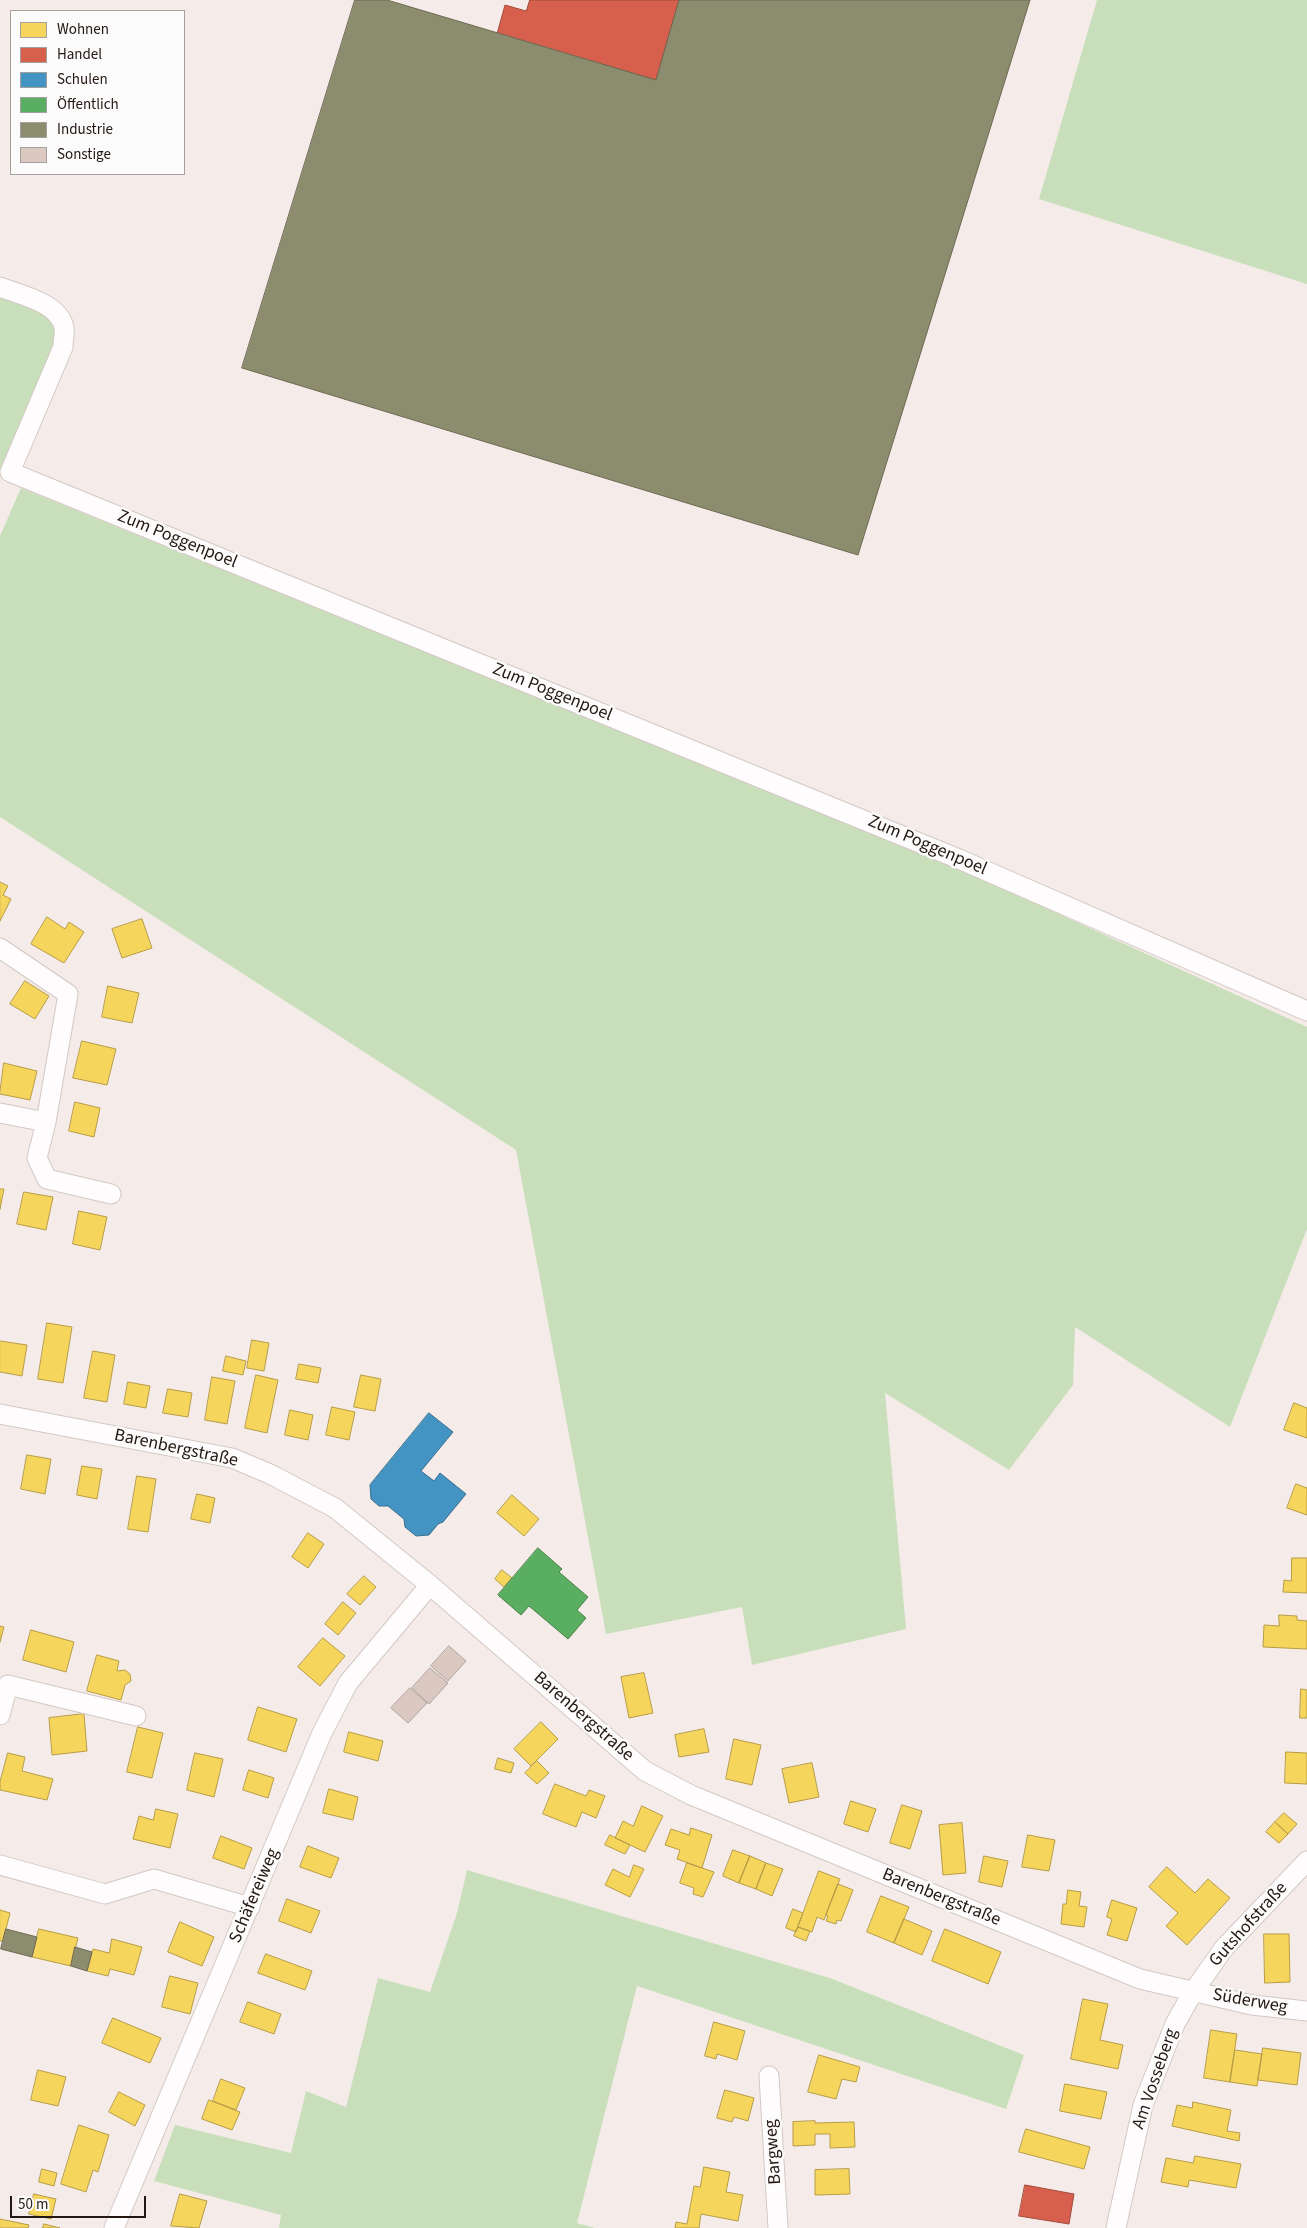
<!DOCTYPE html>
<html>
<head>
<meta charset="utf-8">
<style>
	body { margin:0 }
	#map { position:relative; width:1307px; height:2228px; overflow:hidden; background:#f5ece9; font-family:"Source Sans 3",sans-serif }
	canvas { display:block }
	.legend { position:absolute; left:10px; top:10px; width:175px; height:165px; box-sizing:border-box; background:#fbfbfb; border:1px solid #a5a09e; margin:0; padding:6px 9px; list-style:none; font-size:15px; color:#241712 }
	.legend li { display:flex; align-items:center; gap:10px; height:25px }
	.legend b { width:25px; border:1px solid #a5a09e }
	.scale { position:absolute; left:10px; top:2196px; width:136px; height:22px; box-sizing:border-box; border:2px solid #241712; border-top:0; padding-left:6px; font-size:15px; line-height:18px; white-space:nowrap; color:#241712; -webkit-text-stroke:4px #fbfbfb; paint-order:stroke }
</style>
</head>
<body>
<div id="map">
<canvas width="1307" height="2228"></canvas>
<ul class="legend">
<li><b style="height:14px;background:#f6d55c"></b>Wohnen</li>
<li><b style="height:14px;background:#d6604d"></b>Handel</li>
<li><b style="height:14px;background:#4393c3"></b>Schulen</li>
<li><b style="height:14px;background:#5aae61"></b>Öffentlich</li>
<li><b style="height:14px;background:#8c8c6e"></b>Industrie</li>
<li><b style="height:14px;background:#dbc8c1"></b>Sonstige</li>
</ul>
<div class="scale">50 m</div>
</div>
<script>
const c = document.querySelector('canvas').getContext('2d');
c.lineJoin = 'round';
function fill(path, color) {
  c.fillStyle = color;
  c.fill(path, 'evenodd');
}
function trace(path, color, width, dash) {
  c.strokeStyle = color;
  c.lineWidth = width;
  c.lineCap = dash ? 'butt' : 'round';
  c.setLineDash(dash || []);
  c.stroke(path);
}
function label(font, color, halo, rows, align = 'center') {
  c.font = font + ' "Source Sans 3",sans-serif';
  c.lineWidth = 5;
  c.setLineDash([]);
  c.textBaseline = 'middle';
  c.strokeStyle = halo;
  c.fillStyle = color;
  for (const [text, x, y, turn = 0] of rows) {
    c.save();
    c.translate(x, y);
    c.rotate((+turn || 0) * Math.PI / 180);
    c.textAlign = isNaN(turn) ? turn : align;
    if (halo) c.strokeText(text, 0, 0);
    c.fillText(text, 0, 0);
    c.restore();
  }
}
fill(new Path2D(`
	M1097,0H1307V284L1039,199Z
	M0,293L57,320L58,347L0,477Z
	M21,488L962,870L1307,1027V1229L1230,1427L1075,1327L1073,1385L1009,1470L885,1393L906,1629L752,1665L742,1607L606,1634L516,1150L0,817V536Z
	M467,1870L830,1978L1024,2055L1006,2109L637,1986L577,2223L595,2228H279L281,2215L154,2181L175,2125L291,2153L306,2091L346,2107L378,1978L430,1992L457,1913Z`), '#c9dfbc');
const homes = new Path2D(`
	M0,882L8,886L3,895L11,899L0,921Z
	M47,917L65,929L69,922L84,932L64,963L31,944Z
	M142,919L152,948L122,958L112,929Z
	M25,981L49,996L35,1019L10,1004Z
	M108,986L139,993L132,1023L102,1017Z
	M82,1041L116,1049L107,1085L73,1078Z
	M4,1063L37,1071L30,1100L0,1094Z
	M75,1102L100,1108L94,1137L69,1131Z
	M0,1189H4L0,1209Z
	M24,1192L53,1197L46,1230L17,1224Z
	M79,1211L107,1217L100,1250L73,1244Z
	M47,1323L72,1327L63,1383L38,1379Z
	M252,1340L269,1343L264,1371L247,1368Z
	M0,1341L27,1345L22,1376L0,1372Z
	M93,1351L115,1355L107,1402L84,1398Z
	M226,1356L246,1361L243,1375L223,1371Z
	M299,1364L321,1368L318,1383L296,1379Z
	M256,1375L278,1380L267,1433L245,1428Z
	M361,1375L381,1379L375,1411L354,1407Z
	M212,1377L235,1381L227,1424L205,1420Z
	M128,1382L150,1386L146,1408L124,1404Z
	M168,1389L192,1393L188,1417L163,1413Z
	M1294,1403L1307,1408V1438L1284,1430Z
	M332,1407L355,1412L349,1440L326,1435Z
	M290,1410L313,1415L308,1440L285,1435Z
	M27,1455L51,1459L45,1494L21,1489Z
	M82,1466L102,1469L97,1499L77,1495Z
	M137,1476L156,1479L148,1532L128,1529Z
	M1296,1484L1307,1488V1515L1287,1508Z
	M197,1494L215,1498L210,1523L191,1519Z
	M512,1495L539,1519L524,1536L497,1513Z
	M308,1533L324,1544L308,1568L292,1557Z
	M1292,1558H1307V1593L1283,1592L1284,1580L1291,1581Z
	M502,1570L512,1578L504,1587L495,1579Z
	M364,1576L376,1587L360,1605L347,1594Z
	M343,1602L356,1613L338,1635L325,1624Z
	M1279,1615L1297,1616V1620L1307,1621V1649L1263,1647L1264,1625L1279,1626Z
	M0,1626L4,1627L0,1642Z
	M31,1630L74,1642L66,1672L23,1660Z
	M323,1638L345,1656L320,1686L298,1667Z
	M97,1655L119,1661L117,1671L125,1670L130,1674L131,1681L125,1685L121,1700L87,1691Z
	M644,1673L653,1713L629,1718L621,1677Z
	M1301,1689L1307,1690V1718H1300Z
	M258,1707L297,1719L286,1752L248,1740Z
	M84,1714L87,1751L52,1755L49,1718Z
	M541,1722L558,1739L531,1766L514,1749Z
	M138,1727L163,1733L152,1778L127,1772Z
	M704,1729L709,1752L679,1757L675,1735Z
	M349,1732L383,1741L378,1761L344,1752Z
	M734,1739L761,1745L752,1785L726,1779Z
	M1286,1752L1307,1753V1784L1285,1783Z
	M8,1753L25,1757L22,1771L53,1779L47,1800L0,1790V1782Z
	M195,1753L223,1759L214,1797L187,1790Z
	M498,1758L514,1763L511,1773L495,1769Z
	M537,1761L549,1773L537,1784L525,1773Z
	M812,1763L819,1797L789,1803L782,1769Z
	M249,1770L274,1778L268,1798L243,1790Z
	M555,1784L586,1796L589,1790L605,1796L596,1818L582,1812L576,1827L543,1814Z
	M329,1789L358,1797L353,1820L323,1813Z
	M851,1801L876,1809L868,1832L844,1824Z
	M902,1805L922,1811L910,1849L890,1843Z
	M642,1806L663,1816L645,1852L615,1838L623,1821L633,1826Z
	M156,1809L178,1814L170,1848L133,1839L139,1816L153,1820Z
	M1284,1813L1297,1824L1288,1834L1275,1822Z
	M1275,1822L1288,1834L1279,1843L1266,1832Z
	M962,1823L966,1873L943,1875L939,1825Z
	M691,1828L712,1835L702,1868L677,1859L680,1850L665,1845L671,1829L689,1835Z
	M610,1835L630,1845L625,1854L605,1845Z
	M1028,1835L1055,1840L1049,1871L1022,1867Z
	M221,1836L252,1848L244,1869L213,1858Z
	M308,1846L339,1858L331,1878L300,1867Z
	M733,1850L750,1856L739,1883L723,1876Z
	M750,1856L766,1863L756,1889L739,1883Z
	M984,1856L1008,1861L1002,1887L979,1882Z
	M687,1863L714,1872L703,1897L693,1894L694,1888L680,1883Z
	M766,1863L783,1869L772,1896L756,1889Z
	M634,1865L644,1869L630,1897L605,1885L613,1869L629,1877Z
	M1167,1867L1195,1893L1208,1879L1230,1898L1187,1945L1166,1926L1178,1913L1149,1887Z
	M819,1871L840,1879L824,1920L817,1917L812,1932L798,1927Z
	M838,1884L853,1890L841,1921L837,1920L836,1924L826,1921L828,1916L826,1915Z
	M1068,1890L1081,1892L1079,1906L1087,1907L1084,1927L1061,1924L1063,1904H1066Z
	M881,1896L909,1907L894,1943L867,1932Z
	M287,1899L320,1911L311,1933L279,1921Z
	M1112,1900L1137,1908L1127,1941L1107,1935L1112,1919L1107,1917Z
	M793,1909L803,1913L796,1932L786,1928Z
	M0,1910L10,1913L3,1941H0Z
	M904,1919L932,1931L922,1955L894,1943Z
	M180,1922L214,1937L202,1966L168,1952Z
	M798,1927L810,1931L806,1941L794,1936Z
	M39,1929L78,1938L71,1966L32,1957Z
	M945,1929L1001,1952L988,1984L932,1961Z
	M1264,1934H1289L1290,1982L1265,1983Z
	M112,1939L142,1947L134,1975L110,1969L108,1976L87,1971L93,1949L109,1953Z
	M266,1954L312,1971L305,1990L258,1973Z
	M170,1976L198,1983L190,2014L162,2007Z
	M1083,1999L1108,2004L1100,2040L1123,2045L1118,2069L1071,2059Z
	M248,2002L281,2014L274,2034L240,2022Z
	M113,2018L161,2038L150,2063L102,2043Z
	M714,2022L745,2031L737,2060L717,2054L716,2059L705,2056Z
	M1211,2030L1237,2034L1230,2082L1204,2078Z
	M1263,2048L1301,2053L1297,2085L1258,2080Z
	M1235,2050L1262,2054L1257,2086L1230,2082Z
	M819,2055L860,2067L856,2082L842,2079L836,2099L808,2092Z
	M38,2070L66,2077L58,2106L31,2100Z
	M221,2079L245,2088L236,2110L213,2101Z
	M1065,2084L1107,2092L1101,2119L1060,2111Z
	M725,2090L754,2098L748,2121L734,2117L732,2122L717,2118Z
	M119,2092L145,2105L135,2126L109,2112Z
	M209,2100L240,2112L232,2130L202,2119Z
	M1193,2102L1231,2110L1227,2131L1240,2133L1239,2141L1172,2126L1177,2105L1192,2108Z
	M815,2121V2123L854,2122L855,2147L830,2148V2134H815V2145L793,2146V2122Z
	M79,2125L109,2135L98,2172L93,2170L86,2192L61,2184Z
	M1026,2129L1090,2147L1084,2169L1019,2152Z
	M1195,2156L1241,2164L1236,2188L1189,2180L1188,2187L1161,2182L1166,2158L1193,2163Z
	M704,2167L730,2172L726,2192L743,2195L738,2221L701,2214L699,2228H675L676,2222L687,2224L694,2186L700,2187Z
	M42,2169L57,2173L54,2186L39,2182Z
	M849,2169L850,2194L815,2195V2170Z
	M34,2194L56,2199L51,2219L29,2214Z
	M180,2194L207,2201L199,2228L171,2226Z
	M0,2219L29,2225L28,2228H0Z
	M44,2224L60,2228H43Z`);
fill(homes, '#f6d55c');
trace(homes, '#b79c46', 1);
const shops = new Path2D(`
	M530,0H679L656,80L497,34L505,5L526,11Z
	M1025,2185L1074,2194L1069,2224L1019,2216Z`);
fill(shops, '#d6604d');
trace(shops, '#a14a3b', 1);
const schools = new Path2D(`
	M429,1413L453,1432L421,1471L434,1481L440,1473L466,1494L443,1522L438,1524L429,1535L416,1536L405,1527L404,1519L388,1506H379L371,1499L370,1485Z`);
fill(schools, '#4393c3');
trace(schools, '#3a6e8e', 1);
const public = new Path2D(`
	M538,1548L562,1569L559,1572L588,1597L577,1610L586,1618L568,1639L529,1606L521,1615L498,1595Z`);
fill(public, '#5aae61');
trace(public, '#4a8149', 1);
const industry = new Path2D(`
	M355,0H387L656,80L679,0H1030L858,555L242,368Z
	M6,1929L37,1937L32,1957L1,1949Z
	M75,1947L92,1952L87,1971L71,1966Z`);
fill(industry, '#8c8c6e');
trace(industry, '#6d6952', 1);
const building = new Path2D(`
	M449,1646L466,1661L448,1681L431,1666Z
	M430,1668L448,1683L429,1704L412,1688Z
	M410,1688L427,1703L408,1723L391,1708Z`);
fill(building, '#dbc8c1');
trace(building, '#aea39f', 1);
const minor = new Path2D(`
	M0,287C20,295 58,302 64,327C65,333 63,341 63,347L10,472L959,859L1307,1011
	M0,948L68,994L46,1122L37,1158L47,1179L111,1194
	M0,1113L46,1122
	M0,1414L232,1458L270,1474L335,1508L430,1585L645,1771L691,1795L1140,1979L1252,2005L1307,2011
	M0,1715L8,1685L136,1716
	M0,1865L105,1894L154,1879L250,1907
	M769,2076L778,2228
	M114,2228L322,1733L348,1683L430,1585
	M1116,2228L1143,2105L1175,2024L1193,1992L1224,1948L1307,1861`);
trace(minor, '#d3c8c4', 21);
trace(minor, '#fefcfc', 19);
label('18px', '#241712', '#fbfbfb', [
	["Zum Poggenpoel",177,540,22],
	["Zum Poggenpoel",552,693,22],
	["Zum Poggenpoel",927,846,23],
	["Barenbergstraße",176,1449,12],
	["Barenbergstraße",583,1717,41],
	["Schäfereiweg",255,1896,-67],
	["Barenbergstraße",941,1898,22],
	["Gutshofstraße",1249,1925,-48],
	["Süderweg",1250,2002,10],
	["Am Vosseberg",1156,2079,-71],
	["Bargweg",774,2152,-94]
]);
</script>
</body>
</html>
